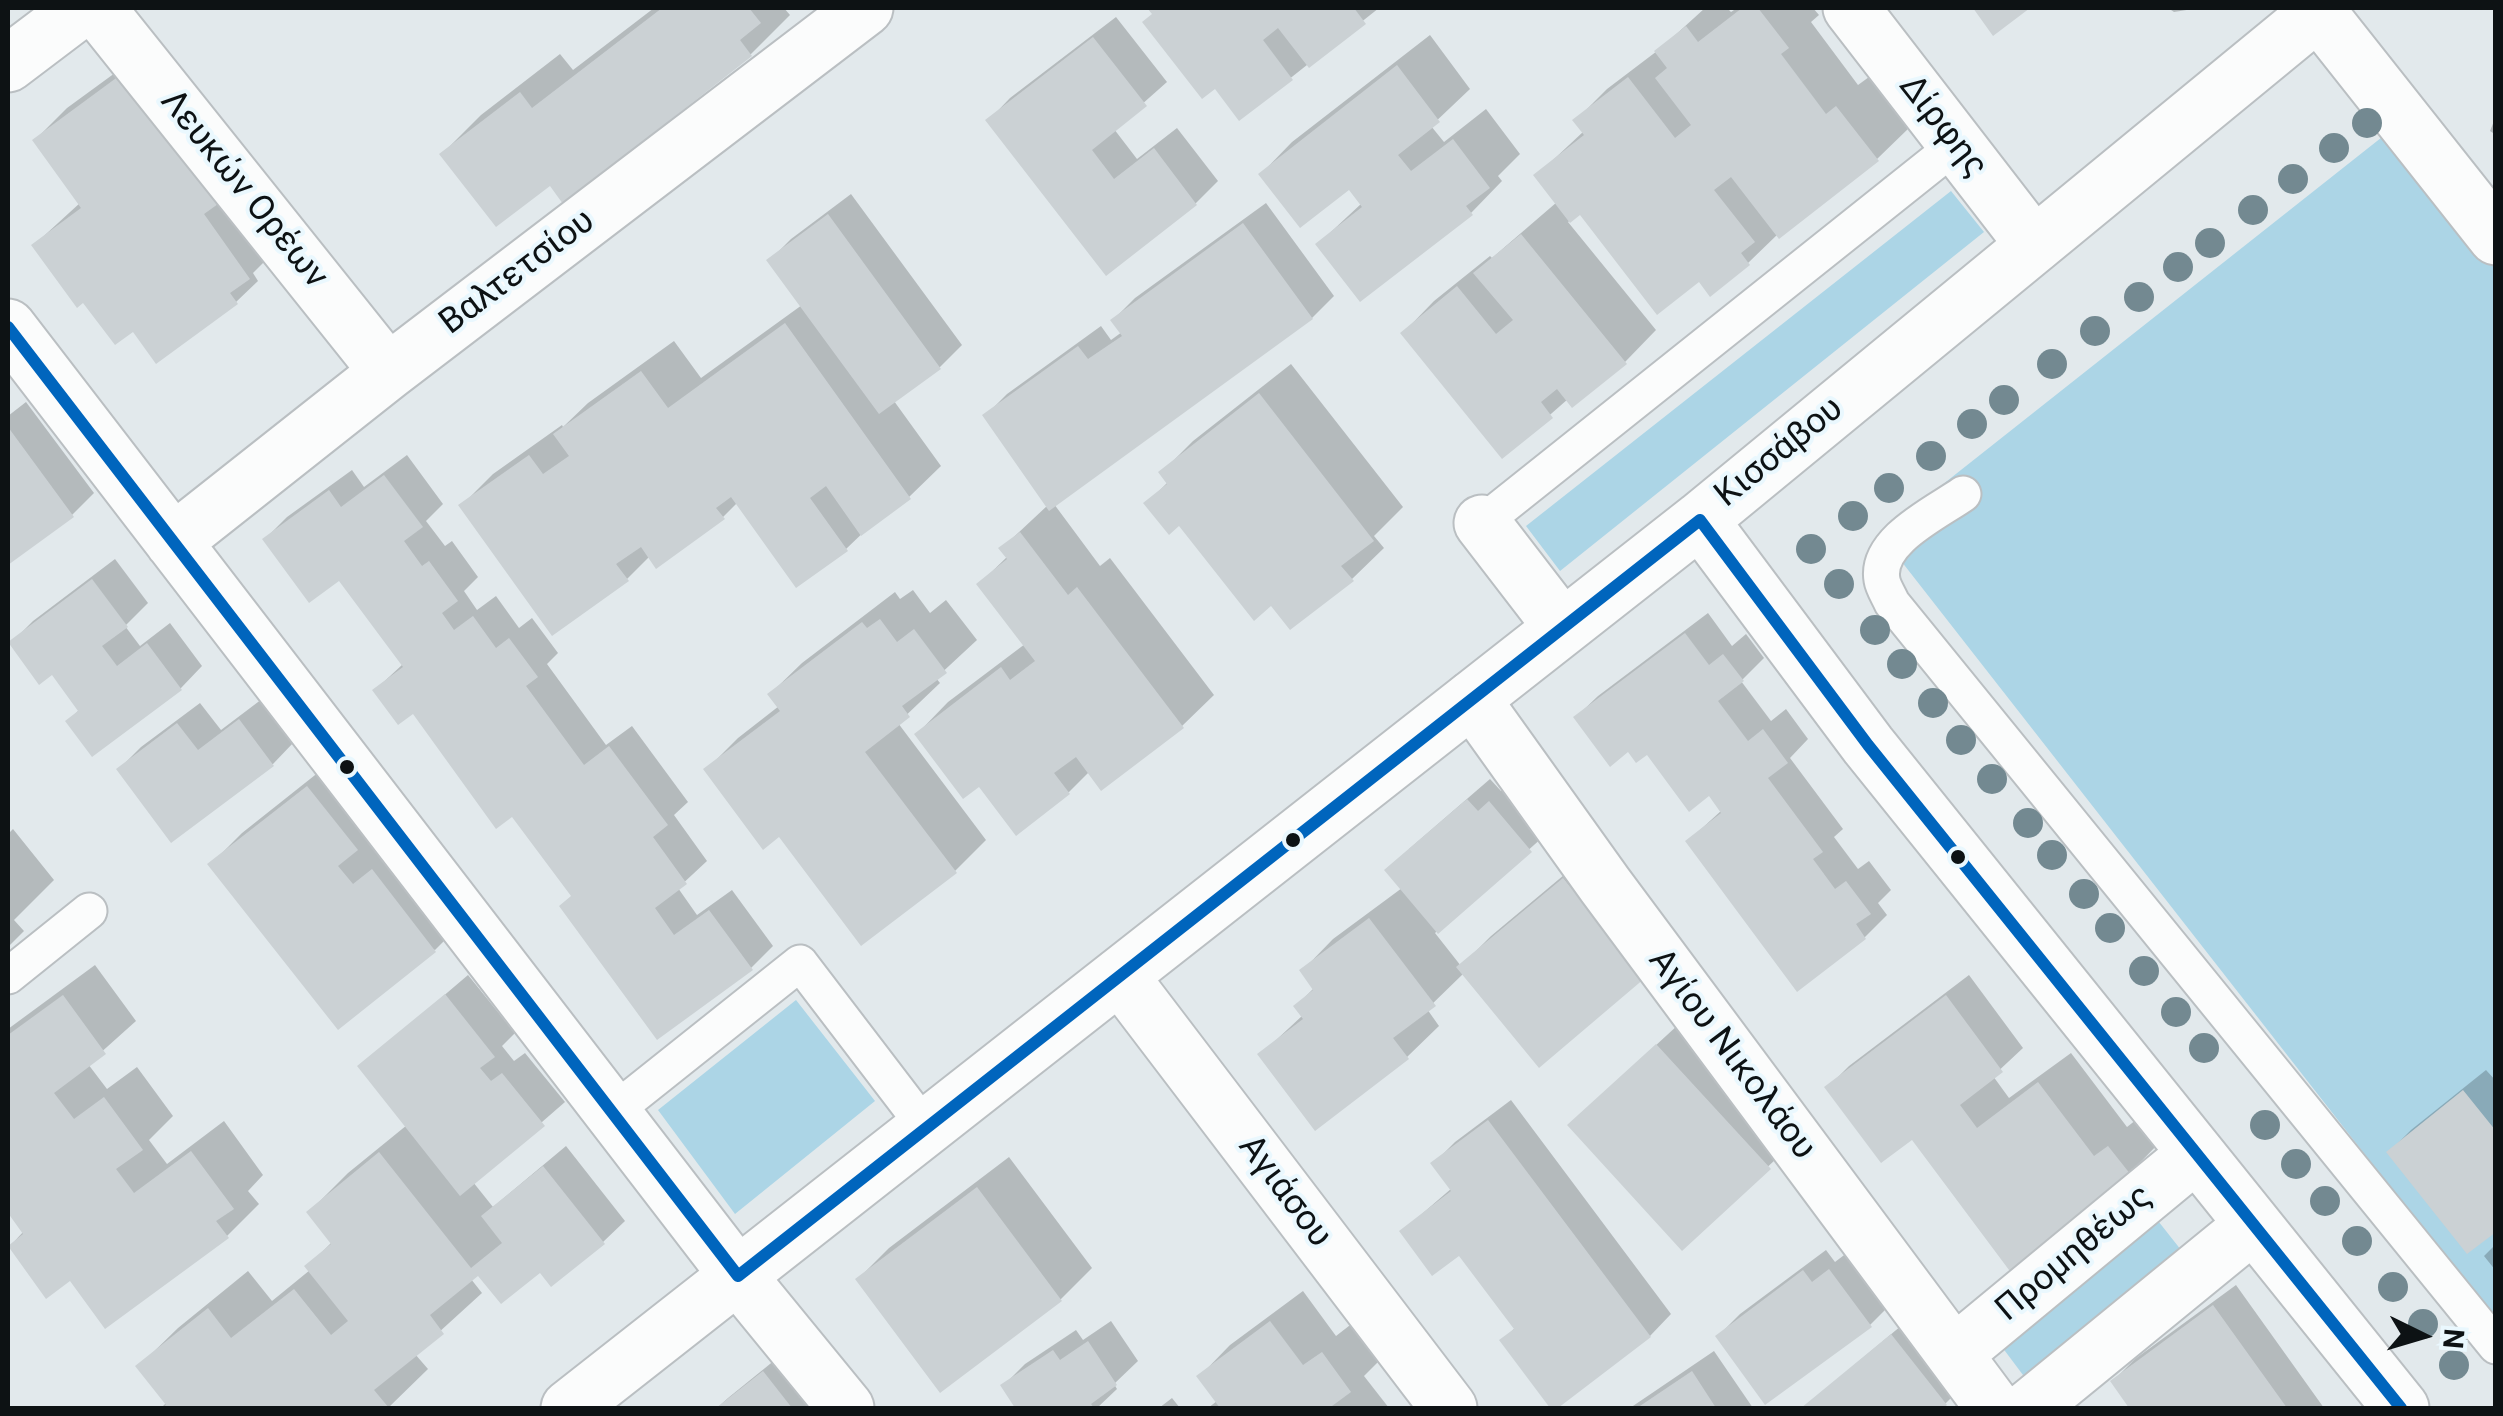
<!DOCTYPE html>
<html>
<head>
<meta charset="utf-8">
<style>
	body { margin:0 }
	#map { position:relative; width:2503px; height:1416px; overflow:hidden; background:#e2e9ec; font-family:Roboto,sans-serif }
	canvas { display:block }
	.frame { position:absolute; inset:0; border:10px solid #0d1214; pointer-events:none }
	.north { position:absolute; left:2373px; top:1286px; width:100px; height:100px; -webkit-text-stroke:8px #eaf8fe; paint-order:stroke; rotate:95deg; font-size:28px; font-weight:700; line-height:40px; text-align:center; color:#0d1214 }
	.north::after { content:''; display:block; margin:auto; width:35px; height:45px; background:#0d1214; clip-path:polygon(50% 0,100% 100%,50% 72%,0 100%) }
</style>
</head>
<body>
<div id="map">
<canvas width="2503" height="1416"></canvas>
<div class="frame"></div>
<div class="north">N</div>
</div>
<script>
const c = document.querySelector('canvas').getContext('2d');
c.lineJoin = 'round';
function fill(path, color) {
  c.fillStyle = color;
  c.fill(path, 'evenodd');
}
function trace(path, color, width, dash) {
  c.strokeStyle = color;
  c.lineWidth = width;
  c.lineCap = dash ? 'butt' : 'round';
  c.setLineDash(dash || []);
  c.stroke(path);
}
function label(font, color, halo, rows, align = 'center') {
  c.font = font + ' Roboto,sans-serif';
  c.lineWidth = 8;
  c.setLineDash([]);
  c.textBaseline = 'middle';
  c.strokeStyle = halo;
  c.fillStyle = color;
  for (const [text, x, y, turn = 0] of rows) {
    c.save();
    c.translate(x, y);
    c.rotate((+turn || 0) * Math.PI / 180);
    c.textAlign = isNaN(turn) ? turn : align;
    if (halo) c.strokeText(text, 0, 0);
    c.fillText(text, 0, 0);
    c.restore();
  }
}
fill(new Path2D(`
	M2391,130L2495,263V1321L1880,534Z
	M1951,191L1984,232L1560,571L1526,526Z
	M796,1000L875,1101L735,1214L658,1110Z
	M2151,1212L2185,1255L2029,1383L1996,1339Z`), '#acd5e6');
fill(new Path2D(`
	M654,8H784L790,15L751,54L550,182L442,154L481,115L560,54L573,70Z
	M1150,8H1379L1240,118Z
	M1705,8H1727L1731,12L1737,8H1813L1819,15L1811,22L1858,85L1869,77L1909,128L1877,159L1778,234L1748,263L1700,279L1581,212L1568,222L1656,330L1625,362L1568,399L1503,456L1403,333L1434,301L1490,256L1492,258L1557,202L1537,175L1584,131L1576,120L1607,89L1661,48Z
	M2168,8H2199L2174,12Z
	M1116,17L1167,82L1114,129L1137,159L1177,128L1218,181L1196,203L1106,272L989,120L1010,98Z
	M1430,35L1470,89L1431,126L1444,142L1486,109L1520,154L1498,176L1502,181L1471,213L1318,244L1362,203L1349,186L1261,174L1292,142Z
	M156,43L271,255L253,273L258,281L236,302L134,328L84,299L34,245L81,202L35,140L67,108Z
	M2496,116V135L2490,131Z
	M851,194L962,345L940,367L894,401L941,466L909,497L868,528L846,549L738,502L723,517L650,556L627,579L552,632L462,505L493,474L562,425L563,427L588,403L674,341L701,378L802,305L769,261L791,239Z
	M1266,203L1334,296L1312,318L1054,504L1100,566L1110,558L1214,695L1182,726L1090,771L1069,792L980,784L917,734L948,702L1025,644L979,584L1008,556L1002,548L1048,505L985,416L1007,394L1101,326L1111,340L1122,332L1113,320L1135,298Z
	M1291,364L1403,507L1374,536L1384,548L1352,579L1271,603L1180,522L1147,503L1168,482L1161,473L1193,441Z
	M26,402L94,493L72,515L8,562V416Z
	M407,455L443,504L426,521L445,546L452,541L478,577L464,591L477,610L496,596L519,628L532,618L558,653L547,664L606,745L632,726L688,802L674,815L707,861L678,888L697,915L732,890L773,946L751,968L573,895L513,814L413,710L375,690L403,664L339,577L265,539L287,517L352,470L364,487Z
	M115,559L148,603L125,626L140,646L170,623L202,666L181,688L92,754L68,721L80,709L52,671L11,643L33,621Z
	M913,590L930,613L946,600L977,640L936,678L940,683L898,723L986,840L955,871L779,834L706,770L738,738L779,706L770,694L802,663L895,592L900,599Z
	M1708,613L1732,646L1746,634L1764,658L1741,681L1771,721L1786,709L1808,739L1790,758L1843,829L1834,837L1858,869L1869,861L1891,890L1878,903L1887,915L1865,937L1798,988L1688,841L1722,810L1709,792L1647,751L1628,749L1576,717L1598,696Z
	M262,699L294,742L273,764L119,769L141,747L200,703L221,730Z
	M339,756L466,919L435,950L211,864L242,833Z
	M1490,779L1501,791L1512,782L1552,829L1435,933L1461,966L1491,936L1595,849L1675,945L1464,973L1427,1009L1439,1026L1407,1057L1260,1055L1303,1015L1296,1006L1314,988L1302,971L1333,939L1402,888L1409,849Z
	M13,829L54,880L14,920L24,931L8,947V834Z
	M95,965L136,1021L88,1064L107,1089L137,1067L173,1116L149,1140L167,1164L224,1121L263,1175L248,1191L259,1204L227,1236L106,1325L71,1278L10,1246L24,1231L8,1209V1029Z
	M468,975L515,1033L502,1046L514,1061L525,1053L565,1102L473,1182L493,1207L566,1146L625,1221L603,1242L541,1269L479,1273L471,1279L482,1293L415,1354L428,1369L388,1408H161L167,1402L138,1367L178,1328L248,1271L272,1301L310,1270L307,1267L332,1242L309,1212L348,1173L407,1125L360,1067Z
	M1969,975L2023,1048L1993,1076L2009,1098L2071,1053L2127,1127L2141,1116L2160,1142L2129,1174L1916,1141L1827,1088L1849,1066Z
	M1679,1024L1791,1145L1682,1247L1592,1104Z
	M2486,1070L2496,1081V1228L2389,1152L2411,1130Z
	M1511,1100L1671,1314L1650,1336L1553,1408L1502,1340L1516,1327L1459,1253L1402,1231L1452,1188L1433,1164L1455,1142Z
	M1009,1157L1092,1268L1061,1299L941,1390L858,1279L889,1248Z
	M2496,1244V1271L2484,1256Z
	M1852,1249L1892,1303L1870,1325L1718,1336L1740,1314L1826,1250L1835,1262Z
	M2236,1285L2324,1408H2133L2113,1381L2135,1359Z
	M1303,1291L1336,1336L1354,1322L1381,1359L1364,1376L1389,1408H1208L1217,1401L1199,1377L1230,1345Z
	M1914,1315L1968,1381L1946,1403L1939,1408H1803Z
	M1111,1321L1138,1361L1114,1384L1117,1389L1097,1408H1018L1003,1386L1025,1364L1076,1330L1083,1340Z
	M786,1351L830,1408H717L728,1398Z
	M1714,1351L1753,1408H1630Z
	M1172,1398L1180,1408H1159Z`), '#0003');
fill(new Path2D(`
	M662,8H749L761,23L740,40L752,56L563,204L550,186L496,227L439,154L520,92L532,108Z
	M1147,8H1354L1366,24L1309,68L1278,28L1263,40L1293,80L1239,121L1215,89L1202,99L1142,22L1152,14Z
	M1742,8H1758L1789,48L1781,54L1826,114L1836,106L1879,161L1779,239L1731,177L1714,190L1755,242L1741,253L1750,265L1710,297L1699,282L1657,315L1580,215L1570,223L1533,175L1584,135L1572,120L1628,77L1675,138L1691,125L1655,78L1667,68L1654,51L1686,26L1698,42Z
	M1973,8H2030L1993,36Z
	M1093,37L1147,106L1092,150L1114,179L1154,148L1197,205L1106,276L985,120Z
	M1397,65L1440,122L1398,155L1411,171L1453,139L1490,188L1466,206L1473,215L1360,302L1315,244L1362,207L1349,190L1300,228L1258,174Z
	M123,73L218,204L204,214L250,279L230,293L238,304L156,364L133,332L115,345L83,303L77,308L31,245L81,208L32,140Z
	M828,214L941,369L879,414L766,260Z
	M1243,223L1313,319L1049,511L982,415L1078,346L1088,359L1122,336L1110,320Z
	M1521,234L1627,364L1572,408L1557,389L1541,402L1553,418L1502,459L1400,333L1457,286L1496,334L1513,320L1473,273Z
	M785,323L911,499L861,536L826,486L810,498L848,551L796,588L731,497L716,508L725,519L656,569L641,547L616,564L629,581L552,636L458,505L529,455L543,474L569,456L553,434L641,371L668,408Z
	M1259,393L1374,541L1341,566L1354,581L1290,630L1271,606L1254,621L1179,526L1169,535L1143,503L1167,484L1158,472Z
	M8,427L74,517L8,565Z
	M384,475L423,527L404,541L422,566L429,561L458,601L442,613L454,630L473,616L496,648L509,638L538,677L526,686L584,765L609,746L668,825L653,837L687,884L655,908L674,935L709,910L753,970L657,1040L559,906L571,896L512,817L496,829L413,714L398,725L372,690L403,667L339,581L309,603L262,539L329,490L341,507Z
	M1020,532L1068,595L1077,587L1184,728L1101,791L1076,757L1054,773L1070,794L1016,836L979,787L963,799L914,734L1001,667L1010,680L1035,661L976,584L1007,559L998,548Z
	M92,579L128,627L102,646L117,666L147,643L182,690L92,757L65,721L78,711L52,675L39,685L8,642Z
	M880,619L897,642L914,629L947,673L902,706L910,717L865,752L957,873L861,946L779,837L763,850L703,769L780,711L767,694L862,622L867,628Z
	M1685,633L1709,665L1723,654L1744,681L1718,701L1748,741L1763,729L1788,763L1768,778L1823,852L1813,859L1835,889L1846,881L1871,914L1856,924L1866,939L1797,992L1685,841L1721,813L1709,796L1689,812L1647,755L1636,763L1628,752L1610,767L1573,717Z
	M239,719L274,766L171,843L116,769L177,723L198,750Z
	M307,786L358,850L338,866L353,884L372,869L436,952L338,1030L207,864Z
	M1467,799L1478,811L1489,801L1532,852L1438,934L1384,870Z
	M1563,878L1645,978L1539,1068L1456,967Z
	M1369,918L1436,1006L1393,1038L1409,1059L1315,1131L1257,1054L1303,1019L1293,1006L1313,990L1299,970Z
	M445,994L495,1057L480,1068L491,1081L502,1073L545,1126L460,1196L357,1066Z
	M63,995L106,1054L54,1093L74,1119L104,1097L143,1150L116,1169L134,1193L191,1151L234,1209L216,1221L229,1238L105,1329L70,1281L46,1299L8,1246L23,1234L8,1213V1035Z
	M1946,995L2003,1072L1960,1105L1977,1128L2038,1082L2094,1156L2108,1146L2131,1175L2012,1274L1912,1140L1881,1163L1824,1087Z
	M1656,1044L1771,1169L1682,1251L1567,1125Z
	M2463,1090L2496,1131V1232L2467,1254L2386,1152Z
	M1488,1120L1651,1337L1558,1408H1550L1499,1340L1514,1329L1459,1256L1432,1276L1399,1231L1451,1191L1430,1163Z
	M379,1152L471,1268L502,1243L481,1216L543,1166L605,1244L551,1287L540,1273L501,1304L478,1276L430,1315L444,1334L374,1390L389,1408H161L166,1405L135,1366L208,1308L231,1338L294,1289L331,1335L348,1321L304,1266L331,1244L306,1212Z
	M977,1187L1062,1301L940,1393L855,1279Z
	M1829,1269L1872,1327L1765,1405L1715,1336L1803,1270L1812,1282Z
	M2213,1305L2287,1408H2129L2110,1381Z
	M1270,1321L1303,1365L1322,1352L1351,1392L1332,1406L1334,1408H1220L1196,1376Z
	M1891,1334L1947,1405L1943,1408H1801Z
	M1088,1341L1117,1385L1091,1404L1094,1408H1015L1000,1385L1053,1350L1060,1360Z
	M763,1371L792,1408H716Z
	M1692,1371L1716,1408H1637Z`), '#cbd1d4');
const service = new Path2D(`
	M1963,494C1936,513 1875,541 1882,580C1883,587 1889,596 1892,603L2496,1346
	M1482,523L1956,145
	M8,976L89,911
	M613,1112L800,963L926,1128`);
const minor = new Path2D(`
	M97,8L388,372
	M1851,8L2034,245
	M2318,12L2496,237
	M8,64L82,8
	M8,327L738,1276L846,1408
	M1482,523L1562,627
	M173,542L388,372L865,8
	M1472,699L1605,885L1994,1408
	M1120,976L1449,1408
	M1954,1354L2196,1154
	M2029,1408L2253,1225`);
const tertiary = new Path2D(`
	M1700,520L1868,745L2401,1408
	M569,1408L1700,520L2323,8`);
trace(service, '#babfc2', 39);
trace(minor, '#babfc2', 59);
trace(tertiary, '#babfc2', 59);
trace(service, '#fbfcfc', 35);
trace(minor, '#fbfcfc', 55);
trace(tertiary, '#fbfcfc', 55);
trace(new Path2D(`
	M8,327L738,1276
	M1700,520L1868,745L2401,1408
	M738,1276L1700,520`), '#0065bd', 12);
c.fillStyle = '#738991';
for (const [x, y] of [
	[2367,123],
	[2334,148],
	[2293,179],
	[2253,210],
	[2210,243],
	[2178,267],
	[2139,297],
	[2095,331],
	[2052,364],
	[2004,400],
	[1972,424],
	[1931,456],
	[1889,488],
	[1853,516],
	[1811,549],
	[1839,584],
	[1875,630],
	[1902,664],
	[1933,703],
	[1961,740],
	[1992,779],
	[2028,823],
	[2052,855],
	[2084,894],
	[2110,928],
	[2144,971],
	[2176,1012],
	[2204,1048],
	[2265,1125],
	[2296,1164],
	[2325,1201],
	[2357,1241],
	[2393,1287],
	[2423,1324],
	[2454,1365]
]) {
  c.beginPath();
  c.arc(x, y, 15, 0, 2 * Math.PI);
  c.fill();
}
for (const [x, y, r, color] of [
	[347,767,9,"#0d1214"],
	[1293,840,9,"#0d1214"],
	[1958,857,9,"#0d1214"]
]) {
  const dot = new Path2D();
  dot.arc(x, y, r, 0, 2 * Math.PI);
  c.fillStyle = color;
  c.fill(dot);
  trace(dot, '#eaf8fe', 4);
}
label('35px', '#0d1214', '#eaf8fe', [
	["Δίρφης",1942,127,52],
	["Λευκών Ορέων",243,190,51],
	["Βαλτετσίου",518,273,-37],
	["Κισσάβου",1780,453,-39],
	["Αγίου Νικολάου",1731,1055,53],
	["Αγιάσου",1284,1192,53],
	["Προμηθέως",2075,1254,-40]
]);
</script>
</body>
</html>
